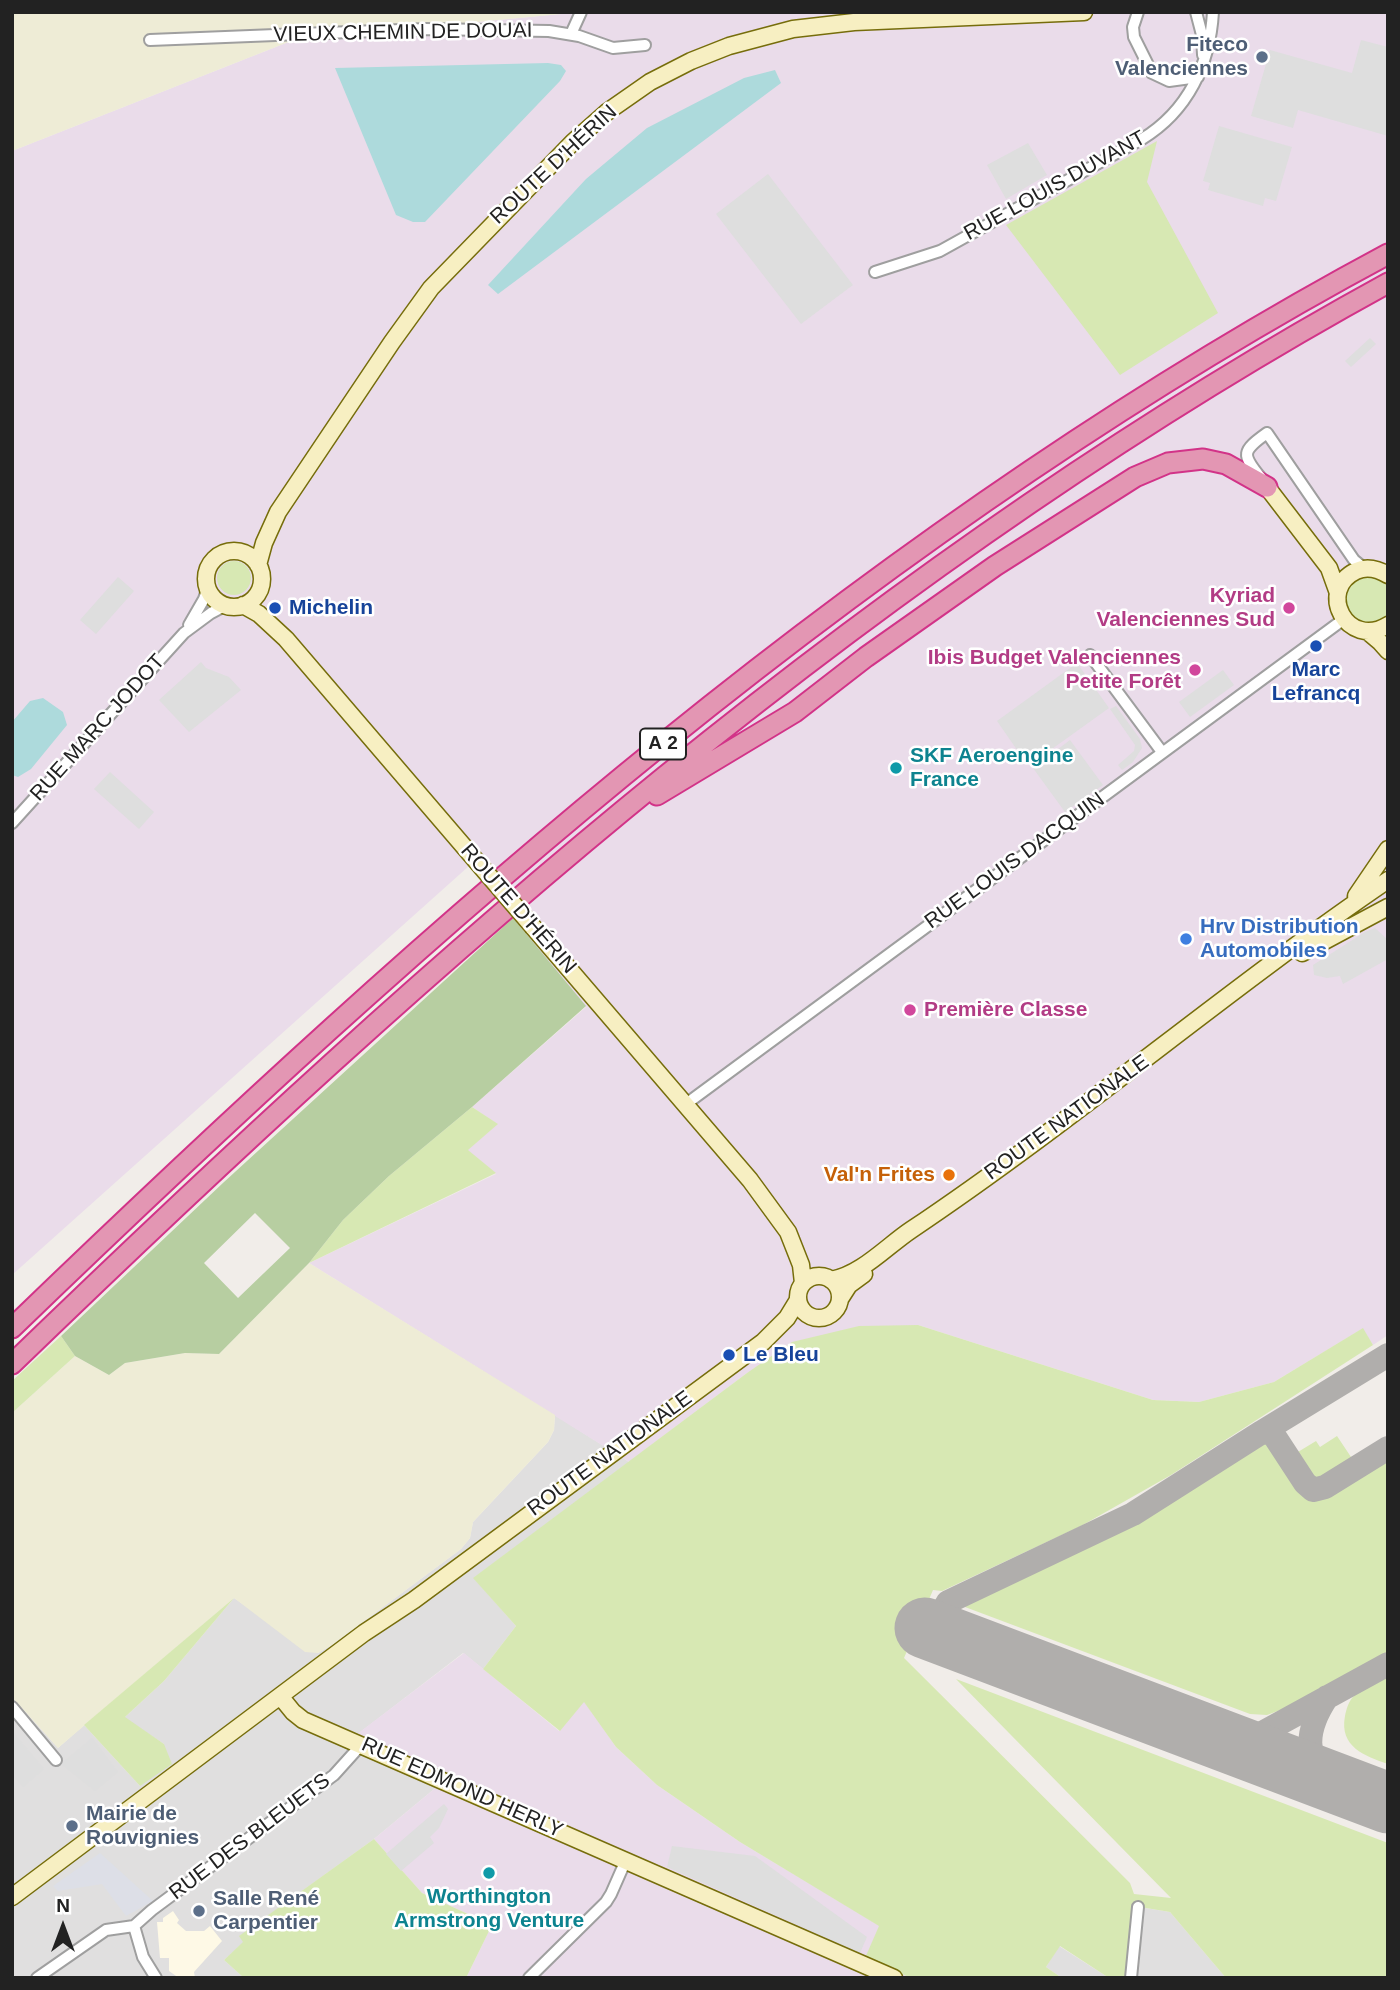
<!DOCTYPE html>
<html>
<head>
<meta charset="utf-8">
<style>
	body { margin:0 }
	#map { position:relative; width:1400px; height:1990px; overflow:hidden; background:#f1ede9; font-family:Arial,sans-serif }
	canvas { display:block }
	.frame { position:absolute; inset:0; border:14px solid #222; pointer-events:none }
	.north { position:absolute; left:28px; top:1892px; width:70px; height:70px; -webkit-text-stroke:5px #fff; paint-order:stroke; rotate:0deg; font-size:19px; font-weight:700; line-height:28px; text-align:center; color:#222 }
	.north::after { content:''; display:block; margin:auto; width:24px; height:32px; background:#222; clip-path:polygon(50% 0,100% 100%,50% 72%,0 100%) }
</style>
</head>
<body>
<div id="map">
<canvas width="1400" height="1990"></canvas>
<div class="frame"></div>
<div class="north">N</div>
</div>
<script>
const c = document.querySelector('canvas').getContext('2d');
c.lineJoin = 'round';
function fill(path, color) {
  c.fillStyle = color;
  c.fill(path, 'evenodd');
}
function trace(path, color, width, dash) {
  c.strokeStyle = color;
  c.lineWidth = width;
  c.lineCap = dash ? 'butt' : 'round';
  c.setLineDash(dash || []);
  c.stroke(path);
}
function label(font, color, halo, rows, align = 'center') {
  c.font = font + ' Arial,sans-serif';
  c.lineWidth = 5;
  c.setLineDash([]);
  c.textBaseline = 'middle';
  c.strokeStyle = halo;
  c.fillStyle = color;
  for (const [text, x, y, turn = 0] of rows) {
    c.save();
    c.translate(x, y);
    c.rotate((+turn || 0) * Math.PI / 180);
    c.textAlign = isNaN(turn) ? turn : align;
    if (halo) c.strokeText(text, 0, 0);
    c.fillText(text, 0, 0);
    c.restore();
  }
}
fill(new Path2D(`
	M555,1415L629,1462L474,1578L516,1626L483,1669L463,1653L358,1734L451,1775L374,1839L240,1936L244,1942L224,1960L244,1978H12V1697L58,1748L84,1725L140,1786L164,1744L124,1718L164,1681L234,1598L318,1653L332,1645L461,1549L470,1538L473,1522L548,1442L554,1430Z
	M1133,1906L1170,1912L1226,1978H1125Z
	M1059,1946L1109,1978H1062L1046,1967Z`), '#e0dfdf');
fill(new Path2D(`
	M582,12H1388V1335L1373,1345L1362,1329L1274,1382L1199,1402L1153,1400L918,1325L747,1373L629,1462L309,1263L496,1174L467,1150L497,1124L472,1107L586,1007L469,866L12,1275V151L296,39Z
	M464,1653L559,1731L584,1701L616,1747L657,1785L740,1842L880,1926L866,1958L911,1978H466L492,1925L422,1893L374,1839L451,1775L357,1734Z`), '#eadcea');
fill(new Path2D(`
	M173,1911L179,1920L177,1923L186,1931H204L210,1926L222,1941L194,1972L195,1978H179L169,1971V1958H160L157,1922H163V1918Z`), '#fef9e6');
fill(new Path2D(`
	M12,12H582L296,39L12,151Z
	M309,1263L555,1415L554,1430L548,1442L473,1522L470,1538L461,1549L332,1645L318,1653L305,1652L234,1598L58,1748L12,1697V1413L75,1356L109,1375L125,1363L185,1353L219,1354Z`), '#eeecd6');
fill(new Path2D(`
	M1157,141L1147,182L1218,313L1120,375L1006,225Z
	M217 578a17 17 0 1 1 34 0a17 17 0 1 1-34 0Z
	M1368,575L1384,579L1388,583V615C1360,641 1329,599 1352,581C1356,578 1363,577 1368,575Z
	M472,1107L498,1124L468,1150L496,1173L309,1263L343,1220L389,1176Z
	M918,1325L1153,1400L1199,1402L1274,1382L1363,1328L1373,1345L1171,1475L1081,1526L942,1591L933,1590L904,1658L1130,1883L1134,1894L1171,1898L956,1679L1388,1843V1978H1226L1170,1912L1134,1906L1125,1978H1109L1060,1946L1046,1967L1062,1978H911L865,1958L879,1926L740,1842L657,1785L616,1747L584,1702L560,1731L483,1669L516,1626L473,1578L747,1373L792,1342L859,1326Z
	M61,1336L75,1356L12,1413V1381Z
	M1337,1436L1355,1463L1327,1479L1306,1477L1293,1455L1316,1441L1320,1447Z
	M1260,1440L1275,1443L1304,1490L1317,1495L1388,1453V1652L1283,1709L1267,1715L1250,1714L957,1604L1136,1519Z
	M234,1598L164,1681L125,1717L164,1744L172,1764L140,1786L84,1725Z
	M1388,1677V1764C1365,1756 1339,1747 1345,1716C1346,1710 1349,1700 1354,1696C1362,1688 1378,1682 1388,1677Z
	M374,1839L422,1893L492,1925L466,1978H244L224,1960L243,1942L239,1936Z`), '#d7e8b3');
fill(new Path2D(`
	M513,918L586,1006L472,1107L389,1176L343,1220L309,1263L219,1354L185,1353L125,1363L109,1375L75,1356L61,1336L224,1182ZM255,1213L290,1248L238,1298L204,1263Z`), '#b7cea1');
fill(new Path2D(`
	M1361,40L1388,47V136L1298,110L1293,128L1251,116L1270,50L1352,73Z
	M1219,126L1292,147L1276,201L1265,198L1263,206L1208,190L1210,183L1203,181Z
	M1028,143L1047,175L1006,199L987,165Z
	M768,174L853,285L801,324L716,214Z
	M1370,338L1376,344L1351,367L1345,361Z
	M118,577L134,591L96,634L80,620Z
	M201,662L206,668L229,677L241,690L189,732L159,700Z
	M1077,663L1109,708L1031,764L1027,758L1024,760L997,721Z
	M1223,670L1234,685L1190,717L1179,702Z
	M1116,706L1140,739L1142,748L1133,762L1122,770L1118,765L1134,751L1135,745L1110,709Z
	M1070,740L1103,785L1065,812L1033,768Z
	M110,772L154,812L139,829L94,789Z
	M1375,928L1388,940V959L1343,984L1340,976L1327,978L1314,975L1313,965L1365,932Z
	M12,1731L44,1769L23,1787L12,1774Z
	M92,1738L118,1772L95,1791L61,1764Z
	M444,1804L448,1809L439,1828L430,1837L434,1843L401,1871L386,1854Z
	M672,1846L755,1856L867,1937L860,1953L667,1867Z`), '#dedede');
fill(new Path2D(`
	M100,1853L153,1901L126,1916L102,1884L58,1891L53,1886Z`), '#dddfe7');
fill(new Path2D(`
	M548,63L561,65L566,71L560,81L425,222H413L396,215L335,68Z
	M775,70L781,83L498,294L488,285L586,179L647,128L744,78Z
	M43,698L63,712L67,725L31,769L18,777L12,775V722L30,701Z`), '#addadc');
trace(new Path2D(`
	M1262,1432L1388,1355
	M962,1642C947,1631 936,1620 948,1602L1133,1514L1262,1432L1273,1434L1305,1483L1313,1490L1325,1487L1388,1448
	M1327,1697C1313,1718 1301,1748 1321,1771C1326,1776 1333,1780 1339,1785
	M1221,1739L1238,1741L1253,1738L1388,1664`), '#b0aeac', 24);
trace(new Path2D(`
	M925,1628L1388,1803`), '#b0aeac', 61);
const street = new Path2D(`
	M1138,12L1133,27L1134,37L1152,73L1169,81L1198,77
	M1196,12L1202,35L1203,55
	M571,34L581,12
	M150,40L426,29L549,31L579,36L613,48L645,45
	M875,272L940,251L1142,139C1188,111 1210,64 1213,12
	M1261,478C1241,454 1242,451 1267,433L1354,560L1365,569
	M189,625L204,599L208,587
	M1090,655L1162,752
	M12,823L184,633L211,613L226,605
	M686,1104L1344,619
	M12,1707L56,1760
	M134,1926L152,1910L334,1775L361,1745
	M134,1926L143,1957L156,1978
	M37,1978L106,1930L134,1926
	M529,1978L606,1902L611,1894L626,1860
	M1131,1978L1138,1907`);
const secondary = new Path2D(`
	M1267,487L1329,568L1338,593
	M206 579a28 28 0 1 1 56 0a28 28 0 1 1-56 0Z
	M258,565L264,543L278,512L392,342L431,288L573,142L607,112L650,82L691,61L729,46L793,29L854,22L1084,12
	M1388,575C1378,569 1367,566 1356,571C1316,590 1347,650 1388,625
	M243,605L259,614L286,639L478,863
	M1367,631L1380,642L1388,651
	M1356,896L1388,849
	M533,927L750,1180L788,1232L801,1265L803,1283
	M1302,953L1388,907
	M798 1297a21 21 0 1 1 42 0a21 21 0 1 1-42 0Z
	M831,1280C861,1275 887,1246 911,1230C1075,1120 1225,991 1388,880
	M840,1299L849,1285L864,1274
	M280,1696L293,1712L303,1720L894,1978
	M12,1897L364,1633L414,1600L763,1342L787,1318L798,1300`);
const highway = new Path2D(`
	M657,795L795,712L866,657L995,566L1135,477L1168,463L1203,459L1226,464L1267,487
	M12,1328C431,924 872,530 1388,254
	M12,1364C432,958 872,565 1388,283`);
trace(street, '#9f9f9f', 14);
trace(secondary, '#766d0b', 19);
trace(highway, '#d23388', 23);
trace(street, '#fff', 10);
trace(secondary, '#f7efc2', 16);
trace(highway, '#e396b3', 19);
const secondaryBridge = new Path2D(`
	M478,863L533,927`);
trace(secondaryBridge, '#766d0b', 19, []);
trace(secondaryBridge, '#f7efc2', 16);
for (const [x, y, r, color] of [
	[1262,57,7,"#5c6f8a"],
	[275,608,7,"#1a4fb4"],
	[1289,608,7,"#d1479c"],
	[1316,646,7,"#1a4fb4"],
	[1195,670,7,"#d1479c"],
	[896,768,7,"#0f9aa8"],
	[1186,939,7,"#3f7fe0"],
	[910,1010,7,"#d1479c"],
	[949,1175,7,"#e8710a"],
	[729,1355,7,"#1a4fb4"],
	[72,1826,7,"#5c6f8a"],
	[489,1873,7,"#0f9aa8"],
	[199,1911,7,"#5c6f8a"]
]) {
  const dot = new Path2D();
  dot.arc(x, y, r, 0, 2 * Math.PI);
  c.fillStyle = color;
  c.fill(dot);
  trace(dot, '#fff', 2.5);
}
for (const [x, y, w] of [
	[663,744,46]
]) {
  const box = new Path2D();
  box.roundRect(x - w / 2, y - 15.5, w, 31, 5);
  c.fillStyle = '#fff';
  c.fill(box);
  trace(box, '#222', 2);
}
label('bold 19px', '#222', null, [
	["A 2",663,744]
]);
label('21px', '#222', '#fff', [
	["VIEUX CHEMIN DE DOUAI",403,33,-1],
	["ROUTE D'HÉRIN",554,165,-43],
	["RUE LOUIS DUVANT",1055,186,-29],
	["RUE MARC JODOT",98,728,-48],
	["RUE LOUIS DACQUIN",1015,861,-36],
	["ROUTE D'HÉRIN",518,909,49],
	["ROUTE NATIONALE",1067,1118,-36],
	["ROUTE NATIONALE",610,1454,-36],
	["RUE EDMOND HERLY",462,1788,24],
	["RUE DES BLEUETS",250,1837,-37]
]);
label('bold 21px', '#4e5e75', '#fff', [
	["Fiteco",1248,45,"right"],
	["Valenciennes",1248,69,"right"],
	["Mairie de",86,1814],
	["Rouvignies",86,1838],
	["Salle René",213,1899],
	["Carpentier",213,1923]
], 'left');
label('bold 21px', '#b23c85', '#fff', [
	["Kyriad",1275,596],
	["Valenciennes Sud",1275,620],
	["Ibis Budget Valenciennes",1181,658],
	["Petite Forêt",1181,682],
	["Première Classe",924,1010,"left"]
], 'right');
label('bold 21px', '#164399', '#fff', [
	["Michelin",289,608],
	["Marc",1316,670,"center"],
	["Lefrancq",1316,694,"center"],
	["Le Bleu",743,1355]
], 'left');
label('bold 21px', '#0d838f', '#fff', [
	["SKF Aeroengine",910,756],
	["France",910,780],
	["Worthington",489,1897,"center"],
	["Armstrong Venture",489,1921,"center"]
], 'left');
label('bold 21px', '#366cbe', '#fff', [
	["Hrv Distribution",1200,927],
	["Automobiles",1200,951]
], 'left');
label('bold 21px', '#c56008', '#fff', [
	["Val'n Frites",935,1175]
], 'right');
</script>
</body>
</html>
